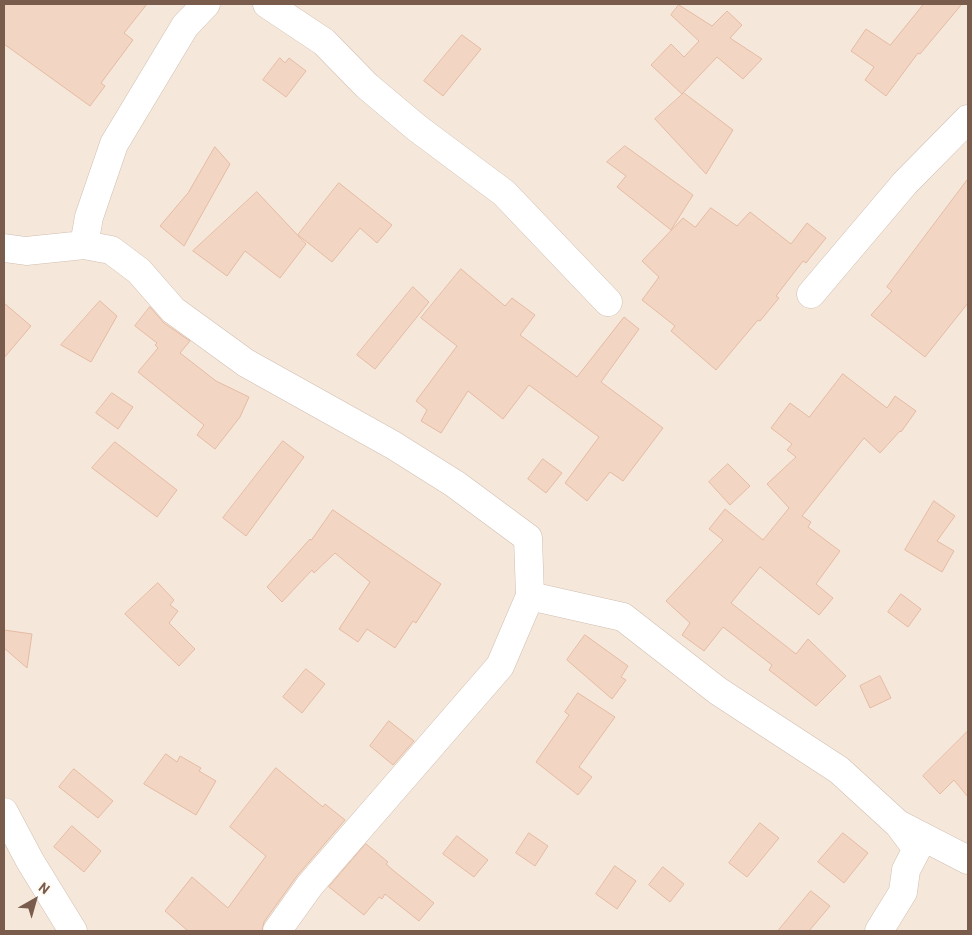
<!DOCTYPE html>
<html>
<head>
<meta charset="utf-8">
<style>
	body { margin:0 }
	#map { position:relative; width:972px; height:935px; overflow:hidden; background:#fdf6ec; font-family:Barlow,sans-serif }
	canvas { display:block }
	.frame { position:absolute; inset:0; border:5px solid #7a5c4d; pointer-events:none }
	.north { position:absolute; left:10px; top:875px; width:50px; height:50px; -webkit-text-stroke:4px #fffaf3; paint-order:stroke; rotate:38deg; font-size:14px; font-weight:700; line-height:20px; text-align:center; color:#7a5c4d }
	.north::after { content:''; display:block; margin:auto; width:18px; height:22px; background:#7a5c4d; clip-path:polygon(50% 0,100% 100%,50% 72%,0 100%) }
</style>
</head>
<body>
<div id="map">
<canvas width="972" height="935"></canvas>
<div class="frame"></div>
<div class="north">N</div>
</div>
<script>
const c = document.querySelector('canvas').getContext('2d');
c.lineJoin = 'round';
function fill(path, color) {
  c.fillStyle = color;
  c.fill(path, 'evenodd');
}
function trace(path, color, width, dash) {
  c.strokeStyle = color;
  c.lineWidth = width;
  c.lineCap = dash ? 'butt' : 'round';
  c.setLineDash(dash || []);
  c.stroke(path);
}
fill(new Path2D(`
	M4,4H968V931H4Z`), '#f5e8da');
const building = new Path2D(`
	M4,4H147L124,33L133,40L101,83L105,86L90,106L4,44Z
	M924,4H962L920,54L918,53L886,96L865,80L874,67L851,51L866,29L890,45Z
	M679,5L712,26L727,11L742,25L730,38L762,59L743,79L717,57L682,94L651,65L671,44L684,57L699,41L671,15Z
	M462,35L481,49L443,96L424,81Z
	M280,58L285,63L289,58L306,71L286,97L263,80Z
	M684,93L733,130L706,174L655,119Z
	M625,146L693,195L671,230L617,187L626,176L607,162Z
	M215,147L230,164L184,246L160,226L188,193Z
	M968,179V303L925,357L871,315L892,291L887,287Z
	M339,183L392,225L377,243L360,228L332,262L298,235Z
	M257,192L306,244L280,278L245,251L227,276L193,251Z
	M711,208L737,226L750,212L791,244L807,223L826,238L806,263L803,261L776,296L779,298L760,321L758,320L716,370L671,331L675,326L642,300L659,277L642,261L683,218L695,227Z
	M461,269L505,306L512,298L535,315L520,335L577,377L624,317L639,329L601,382L663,428L623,481L610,472L587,501L565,483L599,437L529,385L503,419L468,391L441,433L421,421L427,410L416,401L457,346L421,318Z
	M413,287L429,302L375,369L357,355Z
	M100,301L117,316L91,362L61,345Z
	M4,303L31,326L4,358Z
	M150,307L164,323L190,341L180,353L216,381L249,397L240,417L215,449L197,435L204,425L138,372L158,348L155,345L157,343L135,326Z
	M843,374L887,408L895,396L916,411L901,432L900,431L880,453L864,438L802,516L811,522L808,527L840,551L816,584L833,598L819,615L760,567L731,603L796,654L808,639L846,676L816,706L769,670L772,665L723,627L704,651L682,635L690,623L666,601L723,540L709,529L725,509L763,540L789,508L767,484L796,457L787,450L792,444L771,428L790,403L809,417Z
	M112,393L133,407L118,429L96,413Z
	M283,441L304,457L246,536L223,518Z
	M115,442L177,490L157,517L92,468Z
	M543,459L562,473L546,493L528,479Z
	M728,464L750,486L730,505L709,482Z
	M934,501L955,516L937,541L954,551L942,572L905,550Z
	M333,510L441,584L416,623L413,621L395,648L367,629L358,642L339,629L370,582L335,553L314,573L312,570L282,602L267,587L310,539L311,540Z
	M158,583L174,600L170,605L178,611L169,623L195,649L179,666L125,614Z
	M901,594L921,609L908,627L888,612Z
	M4,630L32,634L27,668L4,648Z
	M585,635L628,666L621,677L626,680L612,699L567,660Z
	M306,669L325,684L302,713L283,697Z
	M880,676L891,698L870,708L860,686Z
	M578,693L615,717L579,767L592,777L578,795L536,762L569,715L565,712Z
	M389,721L414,741L393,765L370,746Z
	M968,731V797L954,780L940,794L923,776Z
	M166,754L177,762L180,756L201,768L199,771L216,781L196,815L144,784Z
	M276,768L323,807L325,804L345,820L297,876L264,922L262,931H188L165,911L192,877L228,908L266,856L230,827Z
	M74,769L113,801L98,818L59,787Z
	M760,823L779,838L747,877L729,863Z
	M72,826L101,851L84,872L54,847Z
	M529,833L548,846L535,866L516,853Z
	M843,833L868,853L844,883L818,862Z
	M457,836L488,860L474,877L443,854Z
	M366,844L388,862L386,864L394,871L434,903L419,921L385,894L382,899L379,897L364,915L329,887Z
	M615,866L636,881L617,909L596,894Z
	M663,867L684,884L670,902L649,885Z
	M811,891L830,906L809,931H778Z`);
fill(building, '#f3d5c3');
trace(building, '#e6bba3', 1);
const minor = new Path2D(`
	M267,4L324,42L367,86L417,128L504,193L608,302
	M84,245L89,217L114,144L185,26L206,4
	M4,248L26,251L84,245L111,250L139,271L173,310L246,363L393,445L455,484L528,538L530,596L623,617L718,691L839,770L898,824L968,860
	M811,294L905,183L968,119
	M4,812L30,861L73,931
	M277,931L310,885L500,666L530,596
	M879,931L903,892L906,870L917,849L899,825`);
trace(minor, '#d1beb0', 29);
trace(minor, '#fff', 28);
</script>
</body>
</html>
